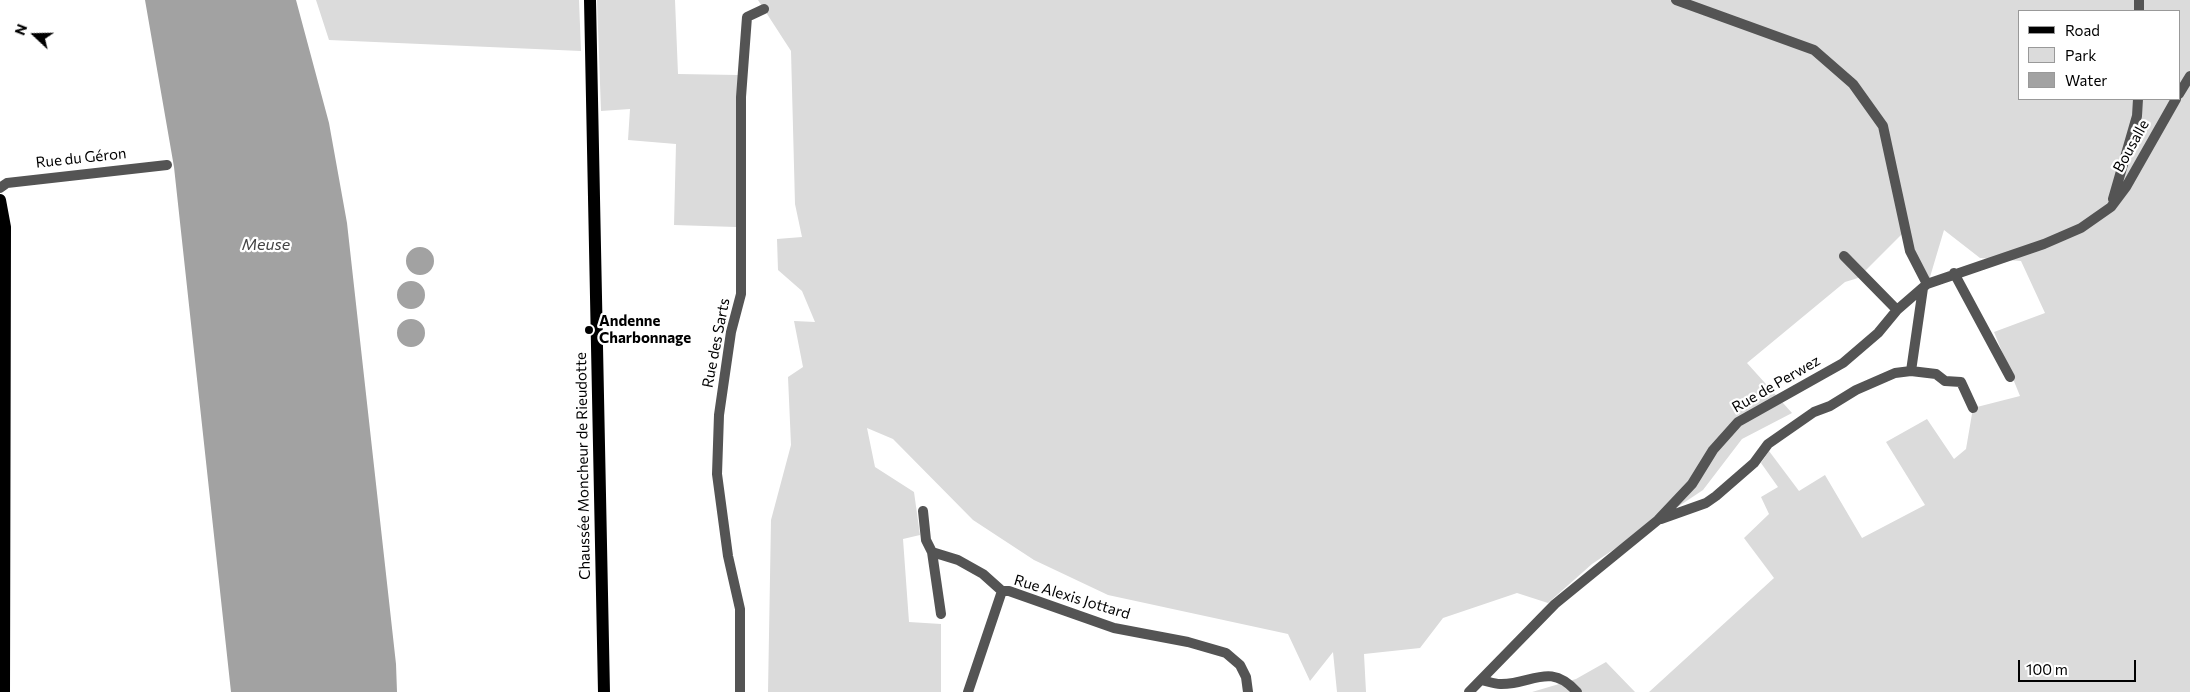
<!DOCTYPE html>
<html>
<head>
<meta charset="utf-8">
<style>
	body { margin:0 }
	#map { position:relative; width:2190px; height:692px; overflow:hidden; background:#fff; font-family:Commissioner,sans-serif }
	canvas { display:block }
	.legend { position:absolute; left:2018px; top:10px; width:162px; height:90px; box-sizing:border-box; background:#fff; border:1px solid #999; margin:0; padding:6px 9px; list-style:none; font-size:15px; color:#000 }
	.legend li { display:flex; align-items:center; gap:10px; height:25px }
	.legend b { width:25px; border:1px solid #999 }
	.north { position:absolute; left:10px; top:10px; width:50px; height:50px; -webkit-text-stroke:4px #fff; paint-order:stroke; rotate:291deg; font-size:14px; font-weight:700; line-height:20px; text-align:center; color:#000 }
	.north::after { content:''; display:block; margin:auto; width:18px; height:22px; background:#000; clip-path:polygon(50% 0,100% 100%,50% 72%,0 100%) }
	.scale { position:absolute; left:2018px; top:660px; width:118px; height:22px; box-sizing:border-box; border:2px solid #000; border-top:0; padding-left:6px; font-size:15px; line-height:18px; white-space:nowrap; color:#000; -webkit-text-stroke:4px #fff; paint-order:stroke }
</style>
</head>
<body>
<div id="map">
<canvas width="2190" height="692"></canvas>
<ul class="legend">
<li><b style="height:6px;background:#000"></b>Road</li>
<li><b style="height:14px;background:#dbdbdb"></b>Park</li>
<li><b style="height:14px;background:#a2a2a2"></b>Water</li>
</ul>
<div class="north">N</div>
<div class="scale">100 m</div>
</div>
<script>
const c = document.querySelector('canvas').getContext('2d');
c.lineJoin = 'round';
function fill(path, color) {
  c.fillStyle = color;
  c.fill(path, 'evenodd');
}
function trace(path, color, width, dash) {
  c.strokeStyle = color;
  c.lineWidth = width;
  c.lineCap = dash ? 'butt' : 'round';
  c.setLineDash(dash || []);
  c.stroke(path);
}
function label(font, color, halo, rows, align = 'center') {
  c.font = font + ' Commissioner,sans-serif';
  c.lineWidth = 4.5;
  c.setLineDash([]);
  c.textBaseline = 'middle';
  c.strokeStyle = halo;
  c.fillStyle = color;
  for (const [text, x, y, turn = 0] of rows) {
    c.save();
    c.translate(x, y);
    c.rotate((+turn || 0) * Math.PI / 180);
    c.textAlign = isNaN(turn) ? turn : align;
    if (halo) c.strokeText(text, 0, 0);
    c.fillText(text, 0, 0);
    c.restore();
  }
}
fill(new Path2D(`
	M316,0H579L581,51L329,40Z
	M597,0H675L678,74L738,75L736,227L674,225L676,144L628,140L630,109L601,111Z
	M758,0H2190V692H1649L1774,578L1744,538L1769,514L1761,497L1778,487L1761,463L1769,451L1799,491L1825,475L1862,538L1925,505L1886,442L1927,419L1954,459L1966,449L1973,408L2020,396L1994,332L2045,313L2021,261L1980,258L1944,230L1927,287L1907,229L1858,278L1845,282L1747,363L1792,413L1742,439L1703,490L1592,564L1548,603L1517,593L1443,618L1420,648L1364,654L1366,692H1337L1333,652L1310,681L1288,634L1108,595L1034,560L973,520L893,439L867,428L875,467L914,492L920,535L903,539L909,622L941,624V692H768L771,520L791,445L788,377L803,367L794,321L815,322L802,291L778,270L777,239L802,237L795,204L791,51ZM2019,11H2179V99H2019Z
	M1606,662L1635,692H1532L1576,679Z`), '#dbdbdb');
fill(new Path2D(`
	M145,0H296L329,123L347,223L396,664L397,692H231L174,167Z
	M406 261a14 14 0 1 1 28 0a14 14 0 1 1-28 0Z
	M397 295a14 14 0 1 1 28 0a14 14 0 1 1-28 0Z
	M397 333a14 14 0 1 1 28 0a14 14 0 1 1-28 0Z`), '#a2a2a2');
trace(new Path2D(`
	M1676,0L1814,50L1853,84L1883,126L1910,251L1927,284
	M2139,11V0
	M2179,94L2190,76
	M0,188L7,183L167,165
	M2113,199L2137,116L2138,99
	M1844,256L1897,310
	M1954,273L2010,377
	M1911,371L1923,288
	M923,511L926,540L932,552L958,560L983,574L1002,591H1009L1114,628L1188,642L1226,653L1240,665L1246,677L1248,692
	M1661,519L1706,503L1716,496L1754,463L1768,444L1814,412L1830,406L1856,390L1895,373L1911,371L1936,374L1945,381L1961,382L1973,408
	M932,552L941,614
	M1481,680C1487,681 1494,684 1500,684C1532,685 1549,661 1577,692
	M740,692V609L728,556L717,474L719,415L731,332L741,294V97L747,17L764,9
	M968,692L1002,591
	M1469,692L1555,604L1658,520L1692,484L1713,450L1738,422L1843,363L1878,333L1897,310L1927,284L2044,244L2081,228L2111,207L2126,187L2176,99`), '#545454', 10);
trace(new Path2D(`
	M590,0L604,692
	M0,200L5,227L4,692`), '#000', 12);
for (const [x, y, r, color] of [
	[589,330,5,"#000"]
]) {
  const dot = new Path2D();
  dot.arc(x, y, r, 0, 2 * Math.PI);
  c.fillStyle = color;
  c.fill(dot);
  trace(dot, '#fff', 2);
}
label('15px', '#000', '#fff', [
	["Bousalle",2131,146,-61],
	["Rue du Géron",81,158,-6],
	["Rue des Sarts",716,343,-79],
	["Rue de Perwez",1776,384,-30],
	["Chaussée Moncheur de Rieudotte",583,466,-91],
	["Rue Alexis Jottard",1072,597,17]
]);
label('bold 15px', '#000', '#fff', [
	["Andenne",599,321],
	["Charbonnage",599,338]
], 'left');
label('italic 16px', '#434343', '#fff', [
	["Meuse",266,245]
]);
</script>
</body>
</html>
